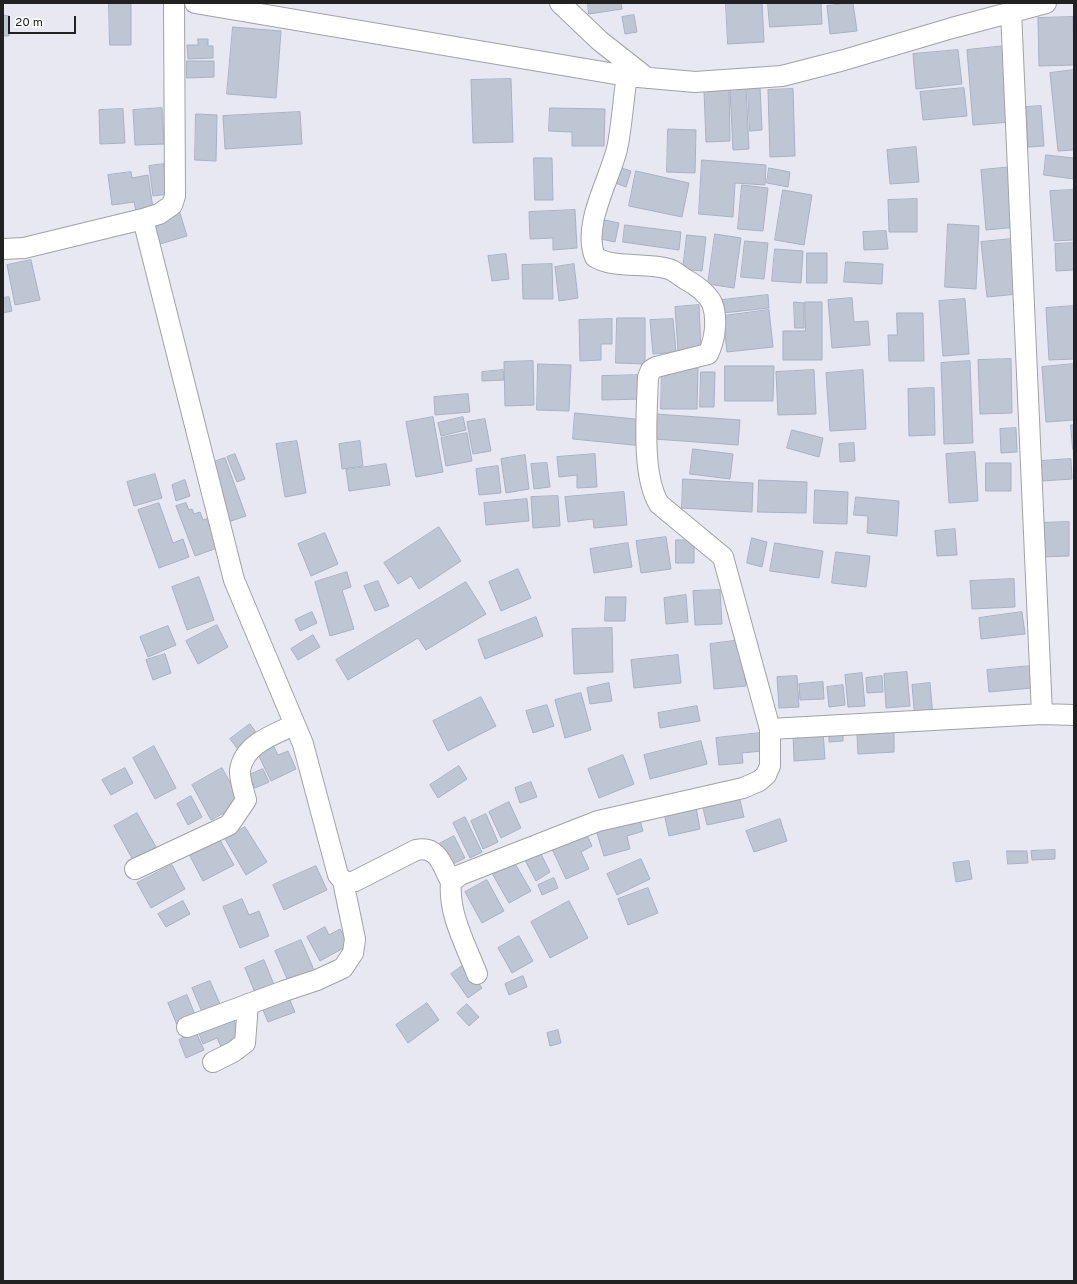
<!DOCTYPE html>
<html>
<head>
<meta charset="utf-8">
<style>
	body { margin:0 }
	#map { position:relative; width:1077px; height:1284px; overflow:hidden; background:#e7e8f2; font-family:Overpass,sans-serif }
	canvas { display:block }
	.frame { position:absolute; inset:0; border:4px solid #212121; pointer-events:none }
	.scale { position:absolute; left:8px; top:16px; width:68px; height:18px; box-sizing:border-box; border:2px solid #212121; border-top:0; padding-left:5px; font-size:12px; line-height:14px; white-space:nowrap; color:#212121; -webkit-text-stroke:3px #fff; paint-order:stroke }
</style>
</head>
<body>
<div id="map">
<canvas width="1077" height="1284"></canvas>
<div class="frame"></div>
<div class="scale">20 m</div>
</div>
<script>
const c = document.querySelector('canvas').getContext('2d');
c.lineJoin = 'round';
function fill(path, color) {
  c.fillStyle = color;
  c.fill(path, 'evenodd');
}
function trace(path, color, width, dash) {
  c.strokeStyle = color;
  c.lineWidth = width;
  c.lineCap = dash ? 'butt' : 'round';
  c.setLineDash(dash || []);
  c.stroke(path);
}
const building = new Path2D(`
	M109,3H131V45H110Z
	M588,3H621L622,9L589,14Z
	M726,3H762L764,42L728,44Z
	M768,3H821L822,24L770,27Z
	M853,3L857,31L830,34L827,6Z
	M3,15L9,16V36H3Z
	M634,15L637,32L625,34L622,17Z
	M1073,17L1074,65L1039,66L1038,18Z
	M233,27L281,31L276,98L227,94Z
	M198,39H208V46H213V58L188,59L187,45H198Z
	M1005,46L1011,122L973,125L967,50Z
	M958,50L962,84L916,89L913,54Z
	M187,61H214V77L187,78Z
	M1074,70V150L1058,151L1050,73Z
	M511,79L513,142L473,143L471,80Z
	M748,87H760L762,130L750,131Z
	M746,88L749,149L733,150L730,89Z
	M964,88L967,116L923,120L920,92Z
	M729,89L730,141L706,142L704,90Z
	M793,89L795,156L770,157L768,90Z
	M1041,106L1044,146L1028,147L1026,107Z
	M162,108L164,144L135,145L133,110Z
	M550,108L605,109L604,146H572V132L549,131Z
	M123,109L125,143L100,144L99,110Z
	M300,112L302,144L225,149L223,116Z
	M196,114L217,115L216,161L195,160Z
	M668,129L696,130L695,173L667,172Z
	M916,147L919,182L890,184L887,150Z
	M1046,155L1074,158V179L1044,175Z
	M534,158H552L553,200H535Z
	M702,160L766,165L765,185L735,183L733,217L699,214Z
	M164,164L168,194L153,196L149,166Z
	M615,166L631,171L626,187L610,181Z
	M1013,167L1018,227L986,230L981,170Z
	M769,168L790,172L788,187L767,183Z
	M636,171L689,183L682,217L629,206Z
	M131,172L132,178L148,175L153,208L136,211L134,202L112,205L108,175Z
	M742,185L768,188L763,231L738,229Z
	M783,190L812,195L804,245L775,240Z
	M1074,190V240L1054,241L1050,191Z
	M917,199V232H889L888,200Z
	M575,210L577,248L553,250V238L530,239L529,212Z
	M180,213L187,236L160,244L153,221Z
	M600,219L619,223L615,242L596,238Z
	M948,224L979,226L976,289L945,287Z
	M625,225L681,232L679,250L623,242Z
	M886,231L888,249L864,250L863,232Z
	M715,234L741,238L734,288L708,284Z
	M687,235L706,237L702,271L683,269Z
	M1012,239L1018,294L987,297L981,242Z
	M745,241L768,243L764,279L741,277Z
	M1074,243V270L1056,271L1055,244Z
	M775,249L803,251L801,283L772,281Z
	M807,253H827V283H807Z
	M506,254L509,279L492,281L488,256Z
	M31,260L40,300L15,305L7,265Z
	M846,262L883,264L882,284L844,282Z
	M552,264L553,299H523L522,265Z
	M574,264L578,298L559,301L555,267Z
	M768,295L769,308L723,313L722,300Z
	M9,297L12,311L3,313V298Z
	M852,298L854,322L868,321L870,345L832,348L828,300Z
	M965,299L969,354L943,356L939,301Z
	M794,302L804,303V328H795Z
	M805,302H822V360H783V331H805Z
	M699,305L701,351L678,352L675,307Z
	M1074,306V359L1049,360L1046,308Z
	M769,310L773,347L727,352L723,316Z
	M897,313H923L924,361H889L888,335H897Z
	M617,318H645V364L616,363Z
	M612,319V344H601V360L580,361L579,320Z
	M673,319L676,352L653,354L650,320Z
	M1011,359L1012,413L980,414L978,360Z
	M533,361L534,405L505,406L504,362Z
	M970,361L973,443L944,444L941,363Z
	M538,364L571,365L569,411L537,410Z
	M1074,364V420L1046,422L1042,367Z
	M725,366H774L773,401H725Z
	M662,367L698,368L697,409H661Z
	M503,370L504,380L482,381V372Z
	M814,370L816,414L778,415L776,372Z
	M863,370L866,429L830,431L826,373Z
	M701,372H715L714,407H700Z
	M642,375V399L602,400V376Z
	M934,388L935,435L909,436L908,389Z
	M468,394L470,412L435,415L434,397Z
	M575,413L645,420L643,446L573,439Z
	M656,414L740,420L738,445L654,439Z
	M433,417L443,472L416,477L406,422Z
	M463,417L466,430L441,436L438,423Z
	M485,419L491,451L473,454L467,422Z
	M1071,425H1074V449H1073Z
	M1016,428L1017,452L1001,453L1000,429Z
	M792,430L823,438L819,457L787,448Z
	M467,433L472,461L446,466L441,438Z
	M297,441L306,493L285,497L276,444Z
	M360,441L363,466L342,469L339,444Z
	M854,443L855,461L840,462L839,444Z
	M693,449L733,454L730,479L690,474Z
	M975,452L978,501L949,503L946,454Z
	M235,454L245,479L237,482L227,457Z
	M595,454L597,487L577,488V475L559,477L557,457Z
	M525,455L529,489L506,493L501,459Z
	M225,458L246,516L228,522L208,464Z
	M1071,459L1072,479L1042,481L1041,461Z
	M547,463L550,487L534,489L531,464Z
	M986,463H1011V491H986Z
	M386,464L390,485L349,491L346,470Z
	M498,466L501,493L479,495L476,469Z
	M155,474L162,498L134,506L127,482Z
	M683,479L753,483L752,512L682,508Z
	M185,480L190,496L176,501L172,485Z
	M759,480L807,482L806,513L758,512Z
	M815,490L848,492L847,524L814,523Z
	M624,492L627,525L594,528L593,519L568,522L565,497Z
	M558,496L560,526L533,528L531,497Z
	M856,497L899,501L897,536L867,533L868,516L854,515Z
	M527,499L529,521L486,525L484,503Z
	M159,503L173,543L183,539L189,557L159,568L138,510Z
	M186,503L189,510L192,509L194,514L200,512L203,520L209,518L220,547L195,556L176,506Z
	M1069,522V556L1039,557L1038,523Z
	M439,527L461,561L419,589L411,576L398,584L384,563Z
	M955,529L957,555L937,556L935,531Z
	M325,533L338,564L311,576L298,544Z
	M666,537L671,569L641,573L636,541Z
	M752,538L767,542L762,567L747,563Z
	M676,540H694V563H676Z
	M628,543L632,567L594,573L590,549Z
	M775,543L823,551L819,578L770,571Z
	M836,552L870,556L866,587L832,583Z
	M518,569L531,598L501,611L489,582Z
	M347,572L351,587L342,590L354,629L330,636L315,582Z
	M199,577L214,620L187,630L172,587Z
	M1014,579L1015,607L972,609L970,581Z
	M378,581L389,606L375,611L364,586Z
	M466,582L486,614L426,650L418,638L348,680L336,660Z
	M720,590L722,624L695,625L693,591Z
	M686,595L688,622L666,624L664,598Z
	M606,597H626L625,621H605Z
	M312,612L317,623L300,631L295,620Z
	M1022,612L1025,634L981,639L979,618Z
	M536,617L543,636L485,659L478,640Z
	M217,625L228,647L198,664L186,641Z
	M168,626L176,645L148,657L140,637Z
	M612,628L613,672L574,674L572,629Z
	M313,635L320,647L298,660L291,649Z
	M741,640L746,686L714,689L710,644Z
	M165,654L171,673L153,680L146,660Z
	M678,655L681,683L634,688L631,660Z
	M1031,666L1032,688L989,692L987,670Z
	M907,672L910,706L886,708L884,674Z
	M862,673L865,706L848,707L845,675Z
	M797,676L799,707L779,708L777,677Z
	M882,676L883,692L867,693L866,678Z
	M823,682L824,699L800,700L799,684Z
	M609,683L612,701L590,704L587,688Z
	M930,683L933,717L915,719L912,685Z
	M843,685L845,705L829,707L827,687Z
	M581,693L591,730L565,738L555,700Z
	M481,697L496,726L448,751L433,721Z
	M547,705L554,726L533,733L526,711Z
	M697,706L700,721L660,728L658,713Z
	M250,724L260,738L240,752L230,739Z
	M823,731L825,759L794,761L793,733Z
	M760,733L762,751L742,753L743,763L719,765L716,738Z
	M843,733V741L829,742V734Z
	M894,733V752L858,754L857,734Z
	M701,741L707,764L650,779L644,755Z
	M272,743L278,755L288,751L296,769L271,781L256,750Z
	M154,746L176,788L155,799L133,758Z
	M623,755L634,784L599,798L588,769Z
	M459,766L467,779L438,798L430,785Z
	M125,768L133,783L111,795L102,780Z
	M222,768L242,803L211,820L192,785Z
	M263,769L269,782L255,788L249,775Z
	M531,782L537,797L520,803L515,788Z
	M191,796L202,817L188,825L177,804Z
	M739,796L744,817L707,825L702,804Z
	M509,802L521,828L501,838L489,812Z
	M696,807L700,829L669,836L664,813Z
	M137,813L156,847L133,860L114,826Z
	M486,814L498,842L483,849L471,821Z
	M465,817L482,852L470,858L453,823Z
	M639,817L643,831L627,836L630,849L604,856L596,830Z
	M780,819L787,841L754,852L746,831Z
	M245,827L267,862L246,875L225,839Z
	M586,833L592,846L581,852L589,869L566,879L552,849Z
	M454,836L465,858L449,866L439,844Z
	M220,840L234,865L203,881L190,856Z
	M1055,850V859L1032,860L1031,851Z
	M1007,851H1027L1028,863L1008,864Z
	M540,852L550,872L536,881L525,860Z
	M641,859L650,879L617,895L607,874Z
	M969,861L972,879L956,882L953,863Z
	M514,862L531,891L509,903L493,875Z
	M172,865L185,889L151,908L137,883Z
	M316,866L327,890L284,910L273,885Z
	M554,878L558,888L542,895L538,885Z
	M487,880L504,911L482,923L465,892Z
	M648,888L658,913L628,925L618,899Z
	M242,899L249,915L259,911L269,936L240,948L223,907Z
	M183,901L190,914L166,927L158,914Z
	M569,901L588,938L550,958L531,922Z
	M325,927L329,935L340,929L349,945L320,961L307,937Z
	M519,936L533,961L512,973L498,948Z
	M301,940L314,970L288,981L275,951Z
	M264,960L275,987L256,995L245,968Z
	M465,964L482,988L468,998L451,974Z
	M523,976L527,987L509,995L505,984Z
	M210,981L220,1004L202,1012L192,988Z
	M187,995L196,1017L177,1025L168,1003Z
	M289,998L295,1012L268,1022L263,1010Z
	M427,1003L439,1020L408,1043L396,1025Z
	M467,1004L479,1017L469,1026L457,1013Z
	M232,1016L242,1040L222,1049L217,1038L203,1044L198,1031Z
	M558,1030L561,1043L550,1046L547,1033Z
	M196,1032L204,1050L186,1058L179,1040Z`);
fill(building, '#bfc6d3');
trace(building, '#a7b1c6', 1);
const street = new Path2D(`
	M195,3L627,76L695,82L782,76L844,60L952,28L1046,3
	M560,3L600,41L647,78
	M1011,11L1042,714
	M143,219L234,580L303,744L338,875C344,882 347,883 355,881L416,850C438,845 442,865 451,882
	M3,249L24,248L143,219L159,214L172,205L175,196L174,3
	M770,729L1042,714L1074,715
	M135,869L229,825L246,800C244,792 239,778 240,770C244,744 273,735 294,725
	M477,974C466,945 448,914 451,882L460,875L598,821L743,788L759,781L766,775L770,766V729L723,557L659,504C641,474 647,412 648,377L651,370L656,367L708,354C715,340 718,319 712,303C707,293 694,284 685,279C680,276 675,271 669,269C646,262 614,269 595,257C582,225 609,181 617,149C622,126 623,100 627,76
	M187,1027L284,991L317,980L343,968L353,953L355,939L343,881
	M213,1062L233,1052L245,1043L248,1004`);
trace(street, '#a2a2a2', 22);
trace(street, '#fff', 20);
</script>
</body>
</html>
